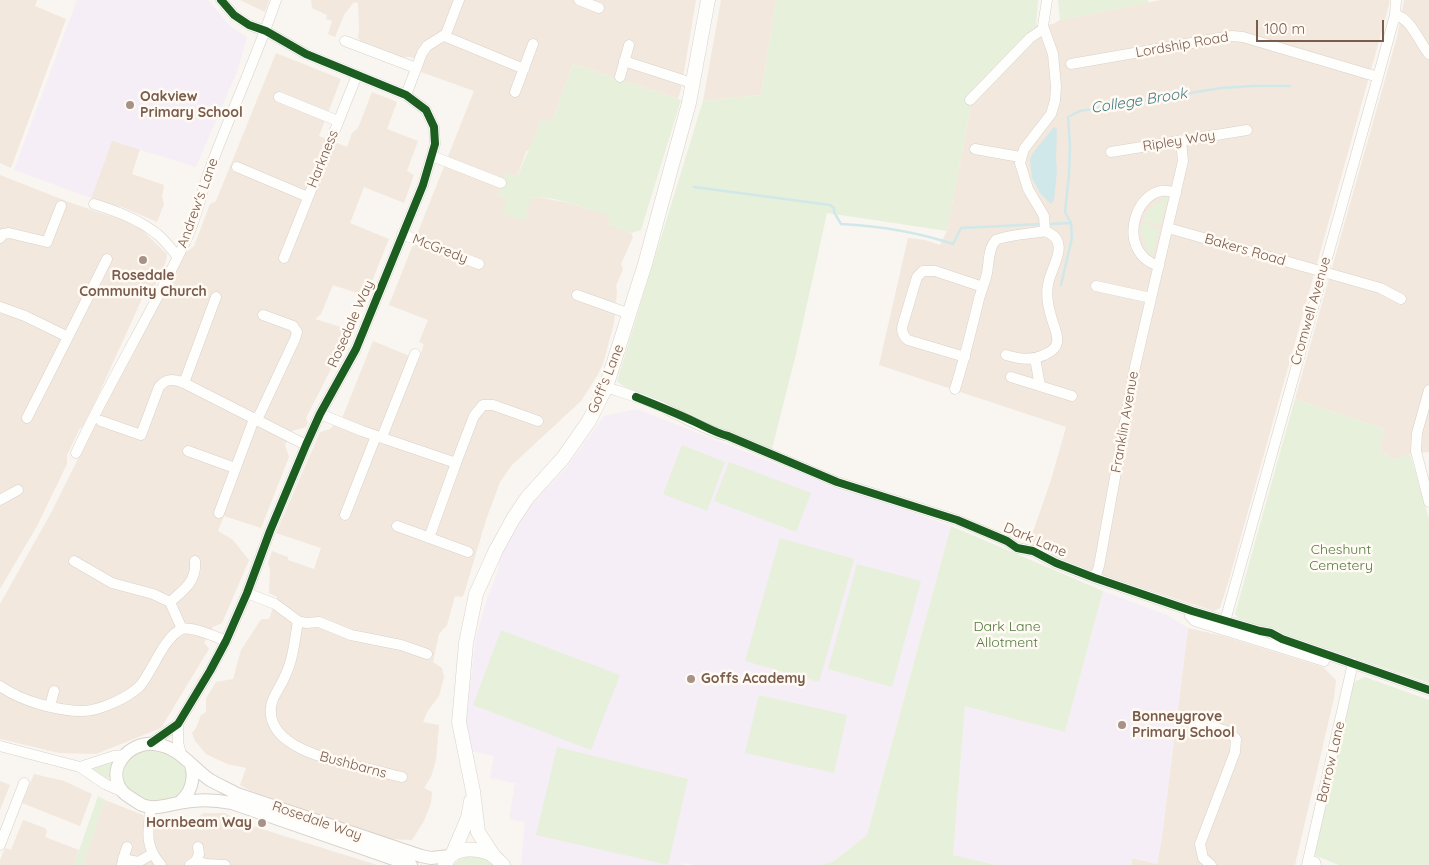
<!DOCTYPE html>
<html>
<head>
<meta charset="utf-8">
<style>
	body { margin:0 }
	#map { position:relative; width:1429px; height:865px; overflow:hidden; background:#f9f5f0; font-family:Quicksand,sans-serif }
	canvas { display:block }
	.scale { position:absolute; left:1256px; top:20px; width:128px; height:22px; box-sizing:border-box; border:2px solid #7a5c4d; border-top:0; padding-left:6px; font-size:15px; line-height:18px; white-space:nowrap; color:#7a5c4d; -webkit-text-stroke:4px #fffaf3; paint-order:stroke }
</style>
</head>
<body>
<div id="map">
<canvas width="1429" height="865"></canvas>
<div class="scale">100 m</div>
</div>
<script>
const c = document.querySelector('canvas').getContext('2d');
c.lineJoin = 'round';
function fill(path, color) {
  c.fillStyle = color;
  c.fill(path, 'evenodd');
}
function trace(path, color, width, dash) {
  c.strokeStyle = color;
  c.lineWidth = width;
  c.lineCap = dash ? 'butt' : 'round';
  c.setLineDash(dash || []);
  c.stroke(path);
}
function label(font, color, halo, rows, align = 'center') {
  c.font = font + ' Quicksand,sans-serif';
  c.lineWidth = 5;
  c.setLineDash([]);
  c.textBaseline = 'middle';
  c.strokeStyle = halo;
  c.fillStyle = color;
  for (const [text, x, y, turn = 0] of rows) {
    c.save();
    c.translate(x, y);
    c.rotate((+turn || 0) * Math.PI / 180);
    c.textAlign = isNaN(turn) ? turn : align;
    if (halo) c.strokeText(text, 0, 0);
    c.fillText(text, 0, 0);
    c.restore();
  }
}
fill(new Path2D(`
	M0,0H37L35,6L66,19L11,168L0,163Z
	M240,0H269L265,12Z
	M311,0H696L681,89L678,99L573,64L552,122L542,119L530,148L526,152L517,177L506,173L498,195L507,199L525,220L529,201L531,198L538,197L569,203L611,216L608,224L631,233L633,237L621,264L623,269L616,286L617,292L614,323L603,364L597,376L581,401L512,465L500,482L486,520L464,594L462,597L455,596L447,625L439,634L433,662L442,668L444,677L439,696L427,712L423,722L439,725L436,760L431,777L424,788L432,792L431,803L424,821L412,840L391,839L251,791L240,785L246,768L227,764L206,754L195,741L192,733L196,728L201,715L206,712V698L216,682L233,679L241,650L260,621L262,619H269L277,597L269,593L270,570L268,563L272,551L288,557V560L314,569L321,548L276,533L320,432L330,429L343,416L373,341L419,360L424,344L419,342L428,320L389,305L474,91L421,72L424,62L410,57H401L360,41L358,37L359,30L358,3L354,2L344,15L335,37L328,34L332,21L326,19L327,15L312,8Z
	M721,0H776L761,95L703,101Z
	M1161,0H1389V5L1228,583L1220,608L1214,611L1109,577L1028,546L1051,480L1066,427L879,365L908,238L925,240L940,245L947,231L975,85L1036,25L1053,24L1060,20Z
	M1404,0H1429V452L1410,454L1395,460L1380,451L1384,429L1295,399L1397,37Z
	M276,53L341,79L319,136L347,147L352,133L358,128L372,92L397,102L387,129L418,141L407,171L414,175L404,203L364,187L350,223L389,239L366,296L333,285L321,314L315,319L354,331L346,335L329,367L331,369L306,418L308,423L306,427L292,431L285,445L289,457L261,528L224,516L218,531L232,539L249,560L222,623L213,627L204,643L209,649L161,728L96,754L59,753L0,739V604L52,511L178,259L194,246L210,204L216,201Z
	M112,140L140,149L132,174L164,185L162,196L164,204L157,222L120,206L119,208L91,198Z
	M0,175L74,204L122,220L141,229L167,254L166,261L152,293L146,290L95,402L82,428H80L67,455V464L37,526L0,589Z
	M1188,628L1223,636L1323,667L1336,680L1334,698L1295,865H1132V858L1157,864L1162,836Z
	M34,774L64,781L92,794L80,826L22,803Z
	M0,781L10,785L0,810Z
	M105,800L143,815L155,823L162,824L180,817L186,823L195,819L204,813H225L246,824L377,865H83Z
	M23,820L45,828L47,831L45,837L79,850L74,865H0V860L5,848L11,850Z`), '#f2e8de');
fill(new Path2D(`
	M77,0H208L231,27L247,37L238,69L196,167L112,141L91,198L14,170Z
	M637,409L825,483L951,526L867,835L834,861L822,865H695L684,863L682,865H521L525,822L509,819L515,783L490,778L494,756L471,751L466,722L476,637L487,599L499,568L498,556L516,521L567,467L604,416Z
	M1103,591L1167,615L1188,628L1162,836L1157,864L1132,858V865H996L953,855L965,705L1065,732Z`), '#f6eef6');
fill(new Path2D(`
	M776,0H1038L1036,25L975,85L947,231L827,213L796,354L771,453L623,386L617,381L703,101L761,95Z
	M1058,0H1148V3L1060,20Z
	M573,64L681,100L641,230L631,233L608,224L610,216C592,211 549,193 531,198L530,201L525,221L502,213L507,199L498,195L506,173L517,177L542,119L552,122Z
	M1164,193L1168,196L1161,224L1143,221L1150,208L1163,199Z
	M1142,223L1160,228L1153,254L1152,258H1149C1149,245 1139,239 1142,223Z
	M1295,399L1384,429L1380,451L1395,460L1410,454L1429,519V683L1238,618L1235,614Z
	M682,445L725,462L707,511L663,494Z
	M729,462L811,493L796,532L714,501Z
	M951,526L1103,591L1065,732L965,706L953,855L996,865H822L834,861L867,835Z
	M780,538L854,559L819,682L745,661Z
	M857,564L921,581L892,687L828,669Z
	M501,630L620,675L591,750L473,705Z
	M1365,677L1429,700V865H1339L1314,855L1352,683Z
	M759,695L847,715L834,773L745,753Z
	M557,747L688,779L668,865L536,835Z
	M142,750C149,750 159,748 165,750C168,751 169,753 171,755C185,765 195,778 181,793C158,817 102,786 129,758C132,755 138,752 142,750Z
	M112,762L113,763L112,775L107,779L94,771L93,768Z
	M98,796L105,800L83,865H74Z
	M468,856L484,858L493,865H453L460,859Z`), '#e7f0db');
fill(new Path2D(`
	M1054,127L1057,129L1056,159L1057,171L1054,200L1051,204L1040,193L1032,178L1030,160L1032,154Z`), '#d0e8ea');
trace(new Path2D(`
	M694,187L830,205L834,208V212L841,224C879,226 917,232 953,244L961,228L1042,224
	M1048,224L1071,223
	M1061,285L1072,238L1071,223L1065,212L1069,175L1070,145L1068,117L1080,111L1221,88L1252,86H1290`), '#d0e8ea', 2.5);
const minor = new Path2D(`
	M579,0L599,8
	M1395,15C1411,18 1419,42 1429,54
	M444,36L524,69
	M345,41L416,68
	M624,61L692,83
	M1071,64L1232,36L1243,37L1378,77
	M620,77L629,45
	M515,92L533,44
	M406,95L422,53L427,46L446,34L459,0
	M279,97L338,121
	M970,100L1030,38L1043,29
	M975,149L1020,157
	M1111,152L1247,130
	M432,156L501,183
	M237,167L308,197
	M94,204C116,211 138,219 157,234C165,240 171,249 178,257
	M1168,228L1380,288L1401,299
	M402,234L479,264
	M0,238L3,234L9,233L47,242L61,206
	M284,258L357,75
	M1159,266C1112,252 1137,177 1176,193
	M1096,286L1151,298
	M577,295L630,314
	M0,307L25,316L68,337L27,418
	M68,337L107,259
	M1006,355C1019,359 1031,361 1044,355C1066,346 1055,332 1051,316C1048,306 1046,295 1048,285C1050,267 1073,242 1045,231
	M965,357L908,340C902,335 901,330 903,324L917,277L923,271H935L983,287
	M1035,358L1040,386
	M1011,377L1072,396
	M184,383L216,297
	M606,387C627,394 648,400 668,410C687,419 707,431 728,436L837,482L957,520L1007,541L1017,548L1033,551L1056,563L1095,578L1192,611L1260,631L1271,633L1282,639L1429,690
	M955,389C964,360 971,332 978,303C980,293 985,283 987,273C989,263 988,248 996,240C1002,236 1035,233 1045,231L1044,216L1028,189L1020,163L1024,149L1051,114L1055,101L1056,86L1053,54L1043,26L1047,0
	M1429,390L1417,433L1416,451L1429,502
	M320,414L362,431L456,463L474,416L483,405H493L538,421
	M257,420L295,339L297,332L293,326L263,315
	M101,421L141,435L159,387C166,378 174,379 184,383L306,445
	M382,437L415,354
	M188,451L235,468
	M76,453C110,380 153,311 187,238C198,214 202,189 211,166C232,110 257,56 276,0
	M0,500L18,490
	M219,513L254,419
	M345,515L376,436
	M397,526L468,552
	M429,538L456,463
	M74,561L112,583L153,594L170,602L182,629
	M1095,578L1099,566L1135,367L1183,161L1181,141
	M247,593L275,604L298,621C295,639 293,660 285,676C281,687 272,696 271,707C266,750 340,762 369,769C380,771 391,775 402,777
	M170,602C184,590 197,581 195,561
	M1192,611L1190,616L1195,621L1324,661L1327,654
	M298,621L306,623L319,622L351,635L401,645L427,654
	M1225,621L1378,77L1395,15L1396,0
	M0,686C21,701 57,711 83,711C99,711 127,698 139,687C152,673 164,636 182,629C192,626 216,637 226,641
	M50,706L54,691
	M1182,716L1229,732L1236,739L1235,752L1200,844L1203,858L1211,865
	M178,724V742L181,754
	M151,743L178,724L210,671L226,641L247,593L270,531L306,445L320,414L356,349L423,185L435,144L434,127L426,110L406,95L306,54L266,31L249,25L234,15L221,0
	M0,746L80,767L105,784L123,792
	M80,767L114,756L125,755
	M151,807C148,830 144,846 161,865
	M0,845L24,783
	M123,859L127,847
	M1308,860L1315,862L1316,865
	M196,861L199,854L198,847
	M122,865L123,859L138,862L152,854
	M190,865L196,861L206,864L225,865
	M1307,865L1353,663`);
const tertiary = new Path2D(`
	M179,803C191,793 195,779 191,765
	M411,865L232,803C216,800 197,799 179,803C167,805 155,810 142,805C137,802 127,796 123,792C104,770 129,741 154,744C180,747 190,766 210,780C219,785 228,789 237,794L421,856L431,858L450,856`);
const secondary = new Path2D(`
	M453,853L468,818L471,801
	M493,855L478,832L473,791L459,722L466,643L476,594L496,550L513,519L527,498L563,458L589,421L606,387L645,264L670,172L689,103L708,0
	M445,865C447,861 448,857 452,855C461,847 480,849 491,854C495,857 499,861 503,865`);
trace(minor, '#d7d1cb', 11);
trace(tertiary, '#d7d1cb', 14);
trace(secondary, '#d9d2cb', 15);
trace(minor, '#fefefd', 10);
trace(tertiary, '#fefefd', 12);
trace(secondary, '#fefefd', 14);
trace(new Path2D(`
	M636,397C656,405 676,413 695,422C706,427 716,433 728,436L837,482L957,520L1007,541L1017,548L1033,551L1056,563L1095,578L1192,611L1260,631L1271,633L1282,639L1429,690
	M151,743L178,724L210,671L226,641L247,593L270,531L306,445L320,414L356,349L423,185L435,144L434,127L426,110L406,95L306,54L266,31L249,25L234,15L221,0`), '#1b5e20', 8);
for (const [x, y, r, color] of [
	[130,105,5,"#a69286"],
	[143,260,5,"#a69286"],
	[691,679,5,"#a69286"],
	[1122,725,5,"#a69286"],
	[262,823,5,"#a69286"]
]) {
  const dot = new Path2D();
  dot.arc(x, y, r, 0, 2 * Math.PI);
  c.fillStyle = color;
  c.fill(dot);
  trace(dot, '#fffaf3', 2);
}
label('14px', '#7a5c4d', '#fffaf3', [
	["Lordship Road",1182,45,-10],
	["Ripley Way",1179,141,-9],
	["Harkness",323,159,-68],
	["Andrew's Lane",198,203,-70],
	["McGredy",440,249,21],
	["Bakers Road",1245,250,16],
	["Cromwell Avenue",1311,311,-74],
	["Rosedale Way",351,324,-66],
	["Goff's Lane",606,379,-68],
	["Franklin Avenue",1125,422,-80],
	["Dark Lane",1035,540,23],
	["Barrow Lane",1331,762,-77],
	["Bushbarns",353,765,15],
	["Rosedale Way",317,821,19]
]);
label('bold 14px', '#7a5c4d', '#fffaf3', [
	["Oakview",140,97],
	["Primary School",140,113],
	["Rosedale",143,276,"center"],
	["Community Church",143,292,"center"],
	["Goffs Academy",701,679],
	["Bonneygrove",1132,717],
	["Primary School",1132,733],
	["Hornbeam Way",252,823,"right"]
], 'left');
label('14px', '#537a41', '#fffaf3', [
	["Cheshunt",1341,550],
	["Cemetery",1341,566],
	["Dark Lane",1007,627],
	["Allotment",1007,643]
]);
label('italic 15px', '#437c86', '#fffaf3', [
	["College Brook",1139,101,-9]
]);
</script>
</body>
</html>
